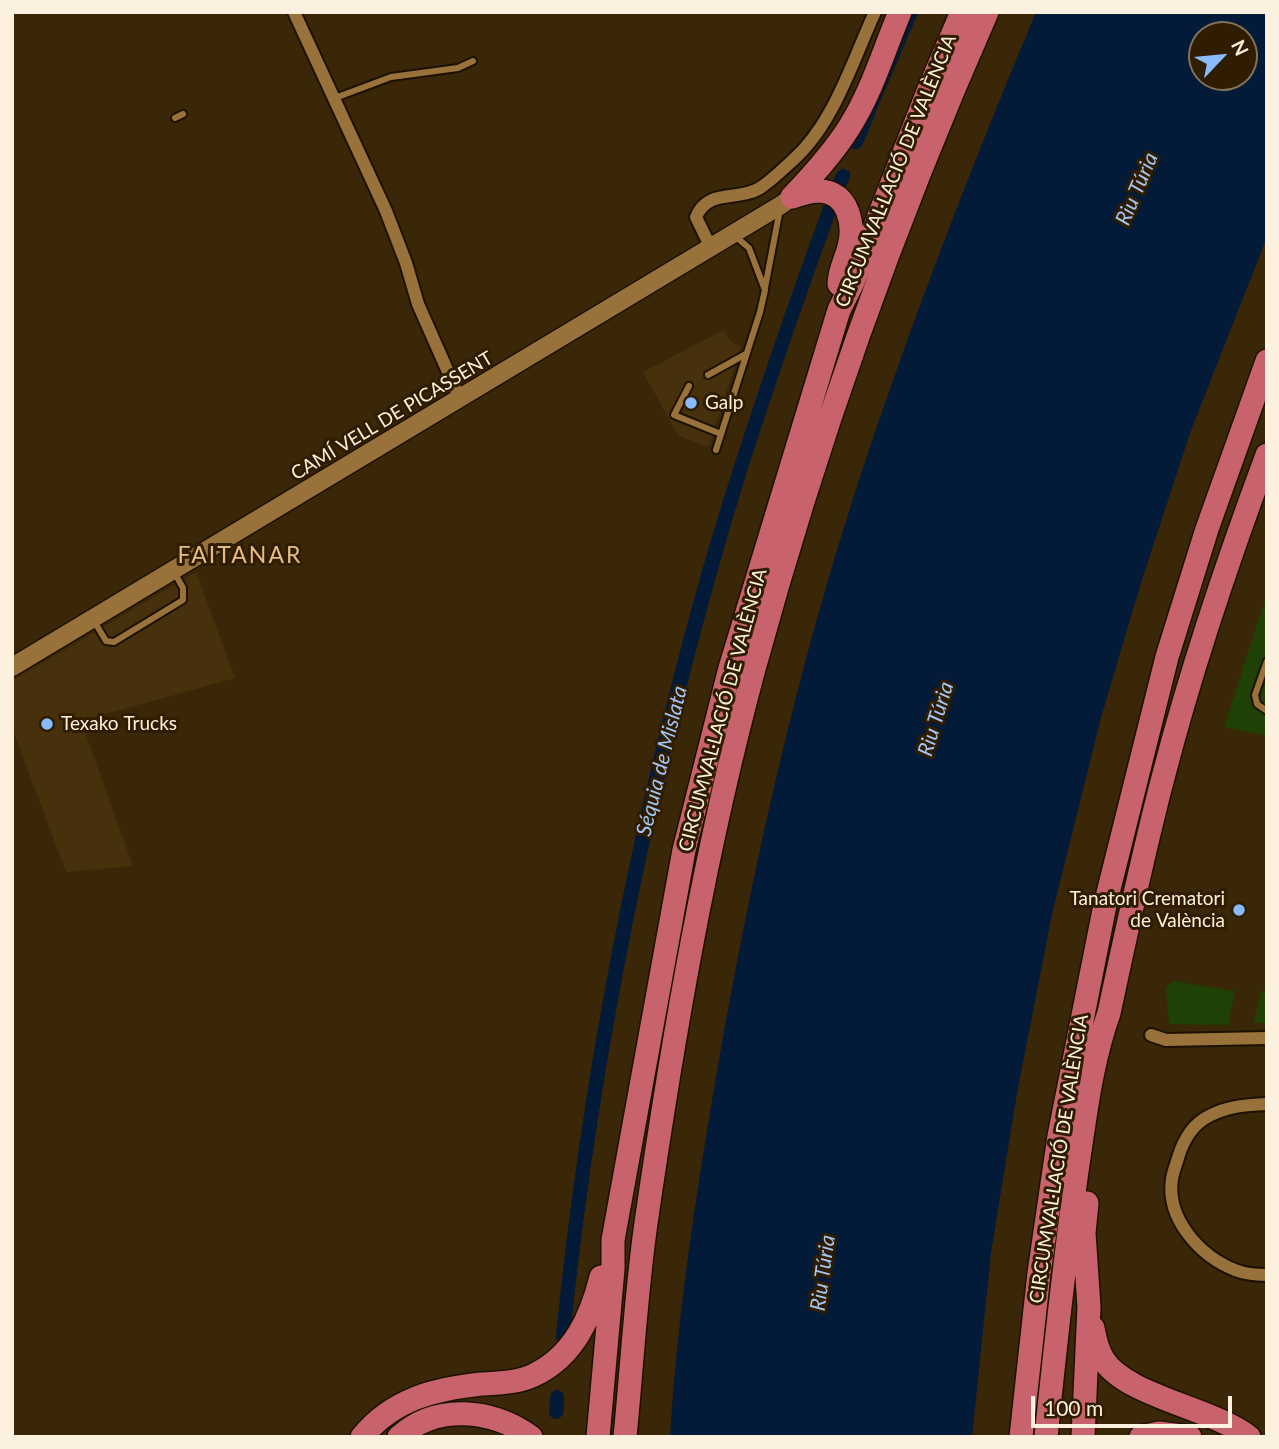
<!DOCTYPE html>
<html>
<head>
<meta charset="utf-8">
<style>
	body { margin:0 }
	#map { position:relative; width:1279px; height:1449px; overflow:hidden; background:#3a2708; font-family:Lato,sans-serif }
	canvas { display:block }
	.frame { position:absolute; inset:0; border:14px solid #fcf0df; pointer-events:none }
	.north { position:absolute; left:1188px; top:21px; width:70px; height:70px; box-sizing:border-box; background:#301d00; border:2px solid #827159; border-radius:50%; rotate:64deg; font-size:19px; font-weight:700; line-height:28px; text-align:center; color:#fcf0df }
	.north::after { content:''; display:block; margin:auto; width:24px; height:32px; background:#88bafc; clip-path:polygon(50% 0,100% 100%,50% 72%,0 100%) }
	.scale { position:absolute; left:1031px; top:1396px; width:201px; height:32px; box-sizing:border-box; border:4px solid #fcf0df; border-top:0; padding-left:9px; font-size:21px; line-height:24px; white-space:nowrap; color:#fcf0df; -webkit-text-stroke:5px #301d00; paint-order:stroke }
</style>
</head>
<body>
<div id="map">
<canvas width="1279" height="1449"></canvas>
<div class="frame"></div>
<div class="north">N</div>
<div class="scale">100 m</div>
</div>
<script>
const c = document.querySelector('canvas').getContext('2d');
c.lineJoin = 'round';
function fill(path, color) {
  c.fillStyle = color;
  c.fill(path, 'evenodd');
}
function trace(path, color, width, dash) {
  c.strokeStyle = color;
  c.lineWidth = width;
  c.lineCap = dash ? 'butt' : 'round';
  c.setLineDash(dash || []);
  c.stroke(path);
}
function label(font, color, halo, rows, align = 'center') {
  c.font = font + ' Lato,sans-serif';
  c.lineWidth = 6;
  c.setLineDash([]);
  c.textBaseline = 'middle';
  c.strokeStyle = halo;
  c.fillStyle = color;
  for (const [text, x, y, turn = 0] of rows) {
    c.save();
    c.translate(x, y);
    c.rotate((+turn || 0) * Math.PI / 180);
    c.textAlign = isNaN(turn) ? turn : align;
    if (halo) c.strokeText(text, 0, 0);
    c.fillText(text, 0, 0);
    c.restore();
  }
}
fill(new Path2D(`
	M724,330L730,341L741,347L708,447L678,435L643,372Z
	M196,572L235,678L81,721L133,866L66,872L12,728V681Z`), '#47310d');
fill(new Path2D(`
	M1267,594V736L1224,727Z
	M1173,981L1235,991L1228,1025L1169,1024L1166,988Z
	M1261,990L1267,992V1023H1254Z`), '#1f4105');
fill(new Path2D(`
	M1036,12H1267V237L1190,433L1141,583L1100,721L1052,914L1017,1093L991,1253L972,1437H670C677,1318 695,1200 715,1083C750,879 795,675 860,477C912,319 972,165 1036,12ZM1202,35H1244V77H1202Z`), '#031a38');
trace(new Path2D(`
	M860,143L916,12
	M842,190L848,173
	M568,1330C599,1037 660,748 746,466C772,379 804,293 835,207
	M561,1413L562,1398`), '#031a38', 4.5);
trace(new Path2D(`
	M856,142L868,114
	M838,187L843,176
	M563,1336C588,1085 636,836 703,593C740,461 785,332 832,203
	M556,1412L557,1397`), '#031a38', 14);
const lane = new Path2D(`
	M335,98L391,77L458,68L473,61
	M175,118L183,114
	M765,288L780,209
	M708,375L746,354
	M689,386L674,415L721,434
	M716,450L760,312L765,290L749,248L735,236
	M94,621L106,641L114,642L183,600V588L174,572
	M1267,661L1255,695L1257,704L1267,711`);
const street = new Path2D(`
	M294,12L386,211L406,263L418,304L460,399
	M711,248L696,217C708,188 737,202 760,188C771,181 782,170 792,161C834,124 852,62 875,12
	M1151,1035L1166,1040L1267,1038
	M1267,1104C1246,1105 1228,1106 1209,1116C1193,1124 1183,1141 1178,1158C1176,1165 1173,1172 1172,1179C1166,1219 1200,1256 1235,1270C1245,1274 1256,1275 1267,1275`);
const secondary = new Path2D(`
	M12,667L781,205L792,197`);
const highway = new Path2D(`
	M792,197C814,174 834,152 850,126C872,91 884,50 900,12
	M792,197C801,194 810,191 820,191C848,192 855,224 849,247C846,259 839,271 839,284
	M1093,1328C1095,1339 1097,1349 1103,1359C1125,1396 1212,1408 1249,1437
	M362,1437C393,1399 435,1389 481,1384C498,1383 518,1383 534,1375C574,1356 591,1317 601,1277
	M399,1437C437,1403 492,1409 531,1437
	M598,1437L613,1269V1240L684,850L730,668L839,310L853,282L929,89L962,12
	M625,1437C632,1366 636,1293 646,1223C673,1037 705,850 754,669C815,445 893,225 987,12
	M1021,1437L1039,1273L1059,1136L1105,905L1167,657L1207,529L1267,361
	M1046,1437C1055,1348 1065,1259 1077,1171C1085,1119 1091,1063 1109,1013C1126,933 1143,853 1164,774C1192,666 1228,560 1267,455
	M1083,1437L1089,1307L1084,1233L1087,1203
	M1141,1437L1159,1433L1190,1437`);
trace(lane, '#1d1102', 10);
trace(street, '#1d1102', 16);
trace(secondary, '#1d1102', 21);
trace(highway, '#1d1102', 26);
trace(lane, '#98723a', 6);
trace(street, '#98723a', 12);
trace(secondary, '#98723a', 18);
trace(highway, '#c8636d', 23);
for (const [x, y, r, color] of [
	[691,403,7,"#88bafc"],
	[47,724,7,"#88bafc"],
	[1239,910,7,"#88bafc"]
]) {
  const dot = new Path2D();
  dot.arc(x, y, r, 0, 2 * Math.PI);
  c.fillStyle = color;
  c.fill(dot);
  trace(dot, '#301d00', 2.5);
}
label('19px', '#fcf0df', '#301d00', [
	["CIRCUMVAL·LACIÓ DE VALÈNCIA",896,171,-68],
	["CAMÍ VELL DE PICASSENT",392,416,-31],
	["CIRCUMVAL·LACIÓ DE VALÈNCIA",723,710,-75],
	["CIRCUMVAL·LACIÓ DE VALÈNCIA",1059,1159,-81]
]);
label('19px', '#fcf0df', '#301d00', [
	["Galp",705,403],
	["Texako Trucks",61,724],
	["Tanatori Crematori",1225,899,"right"],
	["de València",1225,921,"right"]
], 'left');
label('italic 21px', '#a2c6f5', '#301d00', [
	["Riu Túria",1137,189,-67],
	["Riu Túria",936,719,-73],
	["Séquia de Mislata",662,761,-76],
	["Riu Túria",823,1273,-82]
]);
c.letterSpacing = '2px';
label('23px', '#e5bc83', '#301d00', [
	["FAITANAR",240,556]
]);
c.letterSpacing = '0px';
</script>
</body>
</html>
